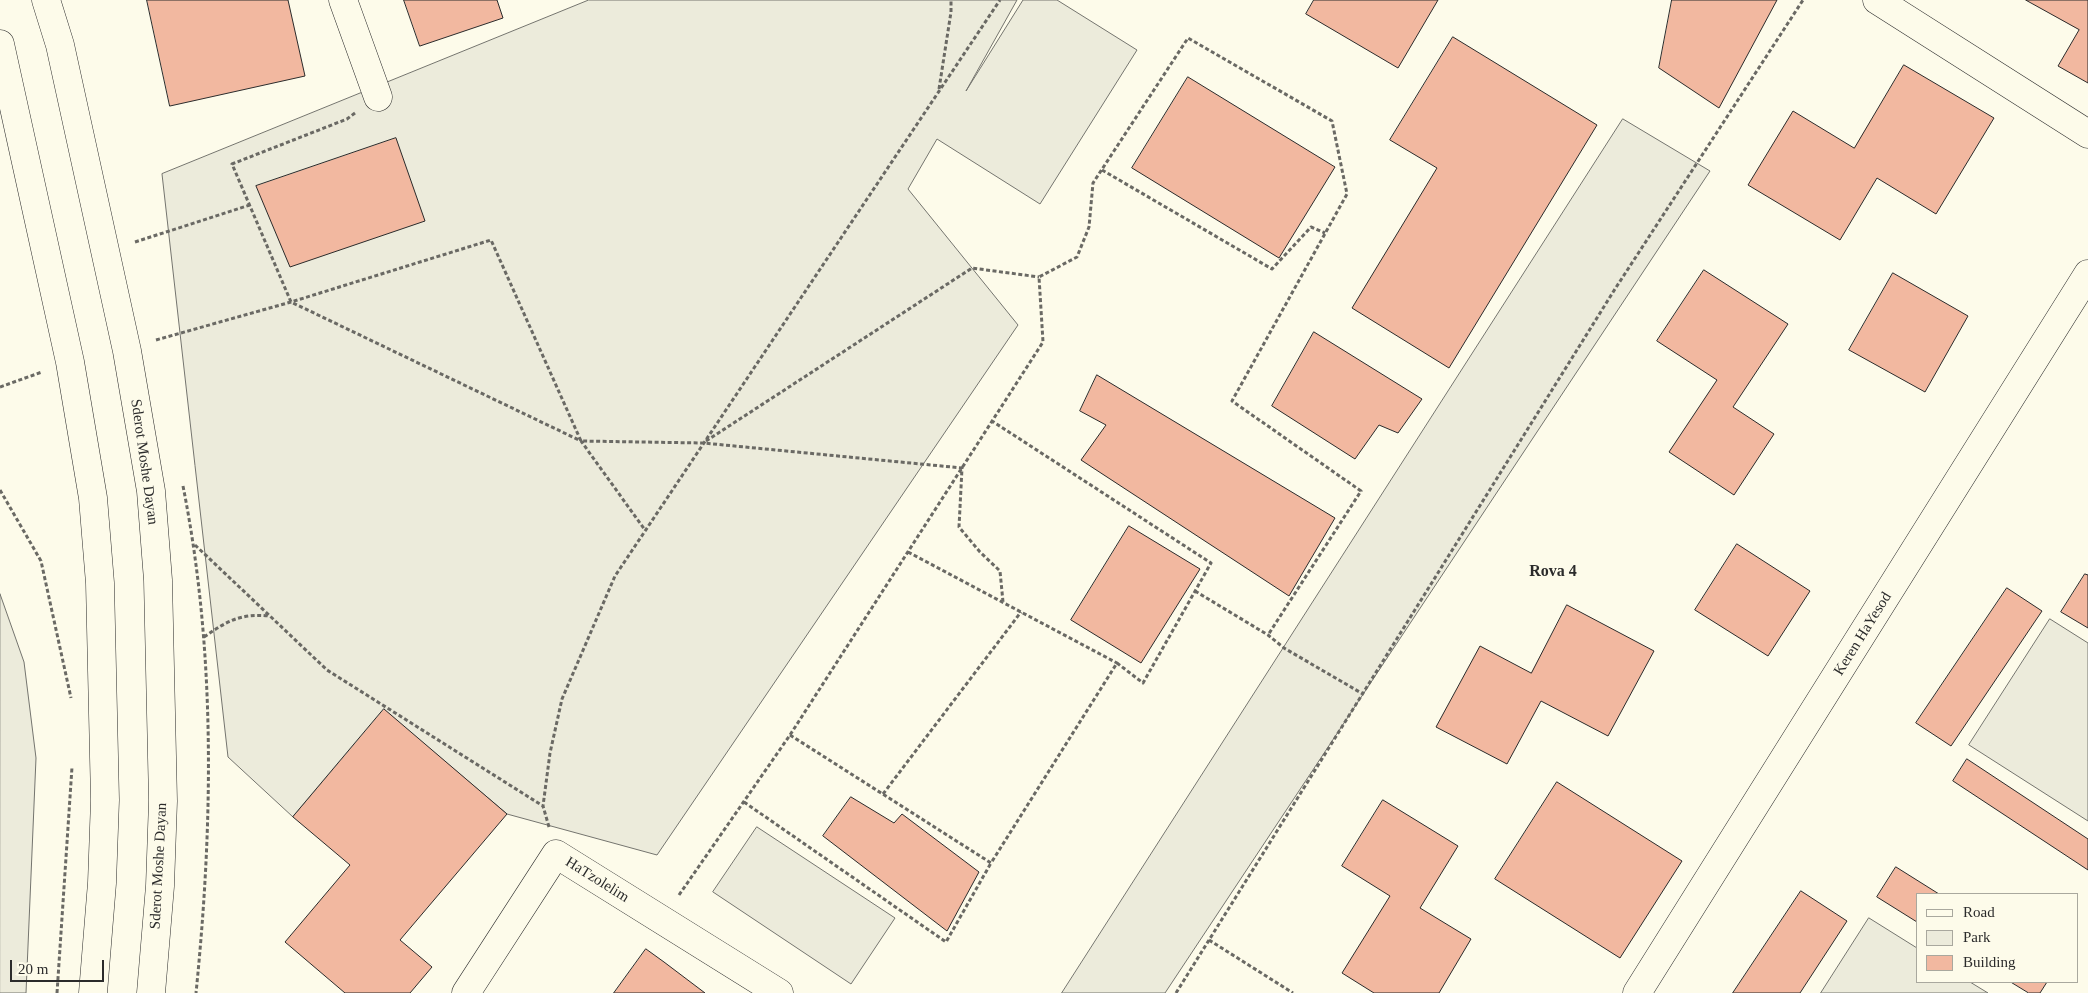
<!DOCTYPE html>
<html>
<head>
<meta charset="utf-8">
<style>
	body { margin:0 }
	#map { position:relative; width:2088px; height:993px; overflow:hidden; background:#fdfbea; font-family:Georgia,serif }
	canvas { display:block }
	.legend { position:absolute; left:1916px; top:893px; width:162px; height:90px; box-sizing:border-box; background:#fdfbea; border:1px solid #a9a89e; margin:0; padding:6px 9px; list-style:none; font-size:15px; color:#2b2b2b }
	.legend li { display:flex; align-items:center; gap:10px; height:25px }
	.legend b { width:25px; border:1px solid #a9a89e }
	.scale { position:absolute; left:10px; top:960px; width:94px; height:22px; box-sizing:border-box; border:2px solid #2b2b2b; border-top:0; padding-left:6px; font-size:15px; line-height:18px; white-space:nowrap; color:#2b2b2b; -webkit-text-stroke:4px #fdfbea; paint-order:stroke }
</style>
</head>
<body>
<div id="map">
<canvas width="2088" height="993"></canvas>
<ul class="legend">
<li><b style="height:6px;background:#fdfbea"></b>Road</li>
<li><b style="height:14px;background:#ecebdb"></b>Park</li>
<li><b style="height:14px;background:#f2b8a0"></b>Building</li>
</ul>
<div class="scale">20 m</div>
</div>
<script>
const c = document.querySelector('canvas').getContext('2d');
c.lineJoin = 'round';
function fill(path, color) {
  c.fillStyle = color;
  c.fill(path, 'evenodd');
}
function trace(path, color, width, dash) {
  c.strokeStyle = color;
  c.lineWidth = width;
  c.lineCap = dash ? 'butt' : 'round';
  c.setLineDash(dash || []);
  c.stroke(path);
}
function label(font, color, halo, rows, align = 'center') {
  c.font = font + ' Georgia,serif';
  c.lineWidth = 4;
  c.setLineDash([]);
  c.textBaseline = 'middle';
  c.strokeStyle = halo;
  c.fillStyle = color;
  for (const [text, x, y, turn = 0] of rows) {
    c.save();
    c.translate(x, y);
    c.rotate((+turn || 0) * Math.PI / 180);
    c.textAlign = isNaN(turn) ? turn : align;
    if (halo) c.strokeText(text, 0, 0);
    c.fillText(text, 0, 0);
    c.restore();
  }
}
const green = new Path2D(`
	M589,0H1017L966,91L1023,0H1057L1137,50L1040,204L937,139L908,189L1018,325L657,855L507,814L384,710L293,817L228,757L162,174Z
	M1623,119L1710,171L1165,993H1062Z
	M0,594L24,662L36,758L26,993H0Z
	M2050,619L2088,643V821L1969,745Z
	M757,827L895,918L851,984L713,892Z
	M1869,918L1917,948V982H1970L1988,993H1821Z`);
fill(green, '#ecebdb');
trace(green, '#74746e', 1);
const building = new Path2D(`
	M147,0H288L305,76L170,106Z
	M404,0H497L503,18L420,46Z
	M1314,0H1438L1398,68L1306,14Z
	M1672,0H1777L1719,108L1659,68Z
	M2026,0H2088V83L2058,66L2079,30Z
	M1453,37L1597,125L1449,368L1352,308L1437,168L1390,140Z
	M1904,65L1994,118L1936,214L1877,178L1840,240L1748,185L1793,111L1854,148Z
	M1188,77L1335,167L1279,258L1132,168Z
	M396,138L425,221L290,267L256,186Z
	M1704,270L1788,324L1733,407L1774,434L1734,495L1669,452L1717,380L1657,341Z
	M1893,273L1968,316L1925,392L1849,350Z
	M1314,332L1422,399L1398,433L1379,425L1355,459L1272,406Z
	M1097,375L1335,518L1289,596L1081,460L1106,425L1080,411Z
	M1129,526L1200,569L1141,663L1071,620Z
	M1737,544L1810,591L1768,656L1695,610Z
	M2085,574L2088,575V628L2061,612Z
	M2007,588L2042,611L1951,746L1916,723Z
	M1567,605L1654,651L1608,736L1541,701L1507,764L1436,727L1480,646L1531,673Z
	M384,709L507,814L400,940L432,967L410,993H345L285,942L350,865L293,817Z
	M1967,759L2088,839V870L1953,781Z
	M1557,782L1682,861L1620,958L1495,879Z
	M851,797L894,823L902,814L979,872L947,931L823,836Z
	M1383,800L1458,846L1420,908L1471,939L1439,993H1374L1342,973L1390,896L1342,866Z
	M1896,867L1939,894H1917V922L1877,897Z
	M1801,891L1847,921L1800,993H1733Z
	M646,949L664,962L705,993H614Z
	M2011,982H2047L2040,993H2029Z`);
fill(building, '#f2b8a0');
trace(building, '#2b2b2b', 1);
const minor = new Path2D(`
	M343,0L378,97
	M1877,0L2088,134
	M466,993L556,854L779,993
	M1637,993L2088,274`);
const major = new Path2D(`
	M46,0L60,45L127,351L151,491L158,580L163,801L160,886L151,993
	M0,44L70,362L93,498L100,583L105,800L102,883L93,993`);
trace(minor, '#2b2b2b', 29);
trace(major, '#2b2b2b', 29);
trace(new Path2D(`
	M939,89L951,12V0
	M355,113L347,119L232,164L291,302L581,441L645,530
	M1102,170L1272,269L1311,227L1325,233
	M135,242L250,205
	M156,340L291,302L491,240L581,441L703,443L962,468L959,527L980,552L1000,571L1003,602
	M0,387L42,372
	M706,441L972,268L1039,277
	M183,486C216,652 213,825 196,993
	M0,490L41,561L71,698
	M195,545L327,670L543,806
	M908,552L1117,663
	M1195,591L1268,635L1284,648L1363,694
	M204,637C227,621 241,613 269,616
	M790,735L991,863L1117,663L1143,683L1211,563L992,421
	M883,794L1021,612
	M744,802L946,942L991,863
	M549,827L543,806L550,753L562,699L615,576L1000,0
	M679,895L790,735L1043,342L1039,277L1077,257L1089,227L1093,183L1188,38L1332,121L1347,194L1232,401L1361,491L1268,635
	M1209,940L1293,993
	M57,993L72,767
	M1176,993L1615,289L1803,0`), '#6a6964', 3, [4, 2.5]);
trace(minor, '#fdfbea', 28);
trace(major, '#fdfbea', 28);
label('15px', '#2b2b2b', '#fdfbea', [
	["Sderot Moshe Dayan",144,462,82],
	["Keren HaYesod",1863,634,-58],
	["Sderot Moshe Dayan",159,866,-87],
	["HaTzolelim",597,880,32]
]);
label('bold 16px', '#2b2b2b', '#fdfbea', [
	["Rova 4",1553,572]
]);
</script>
</body>
</html>
